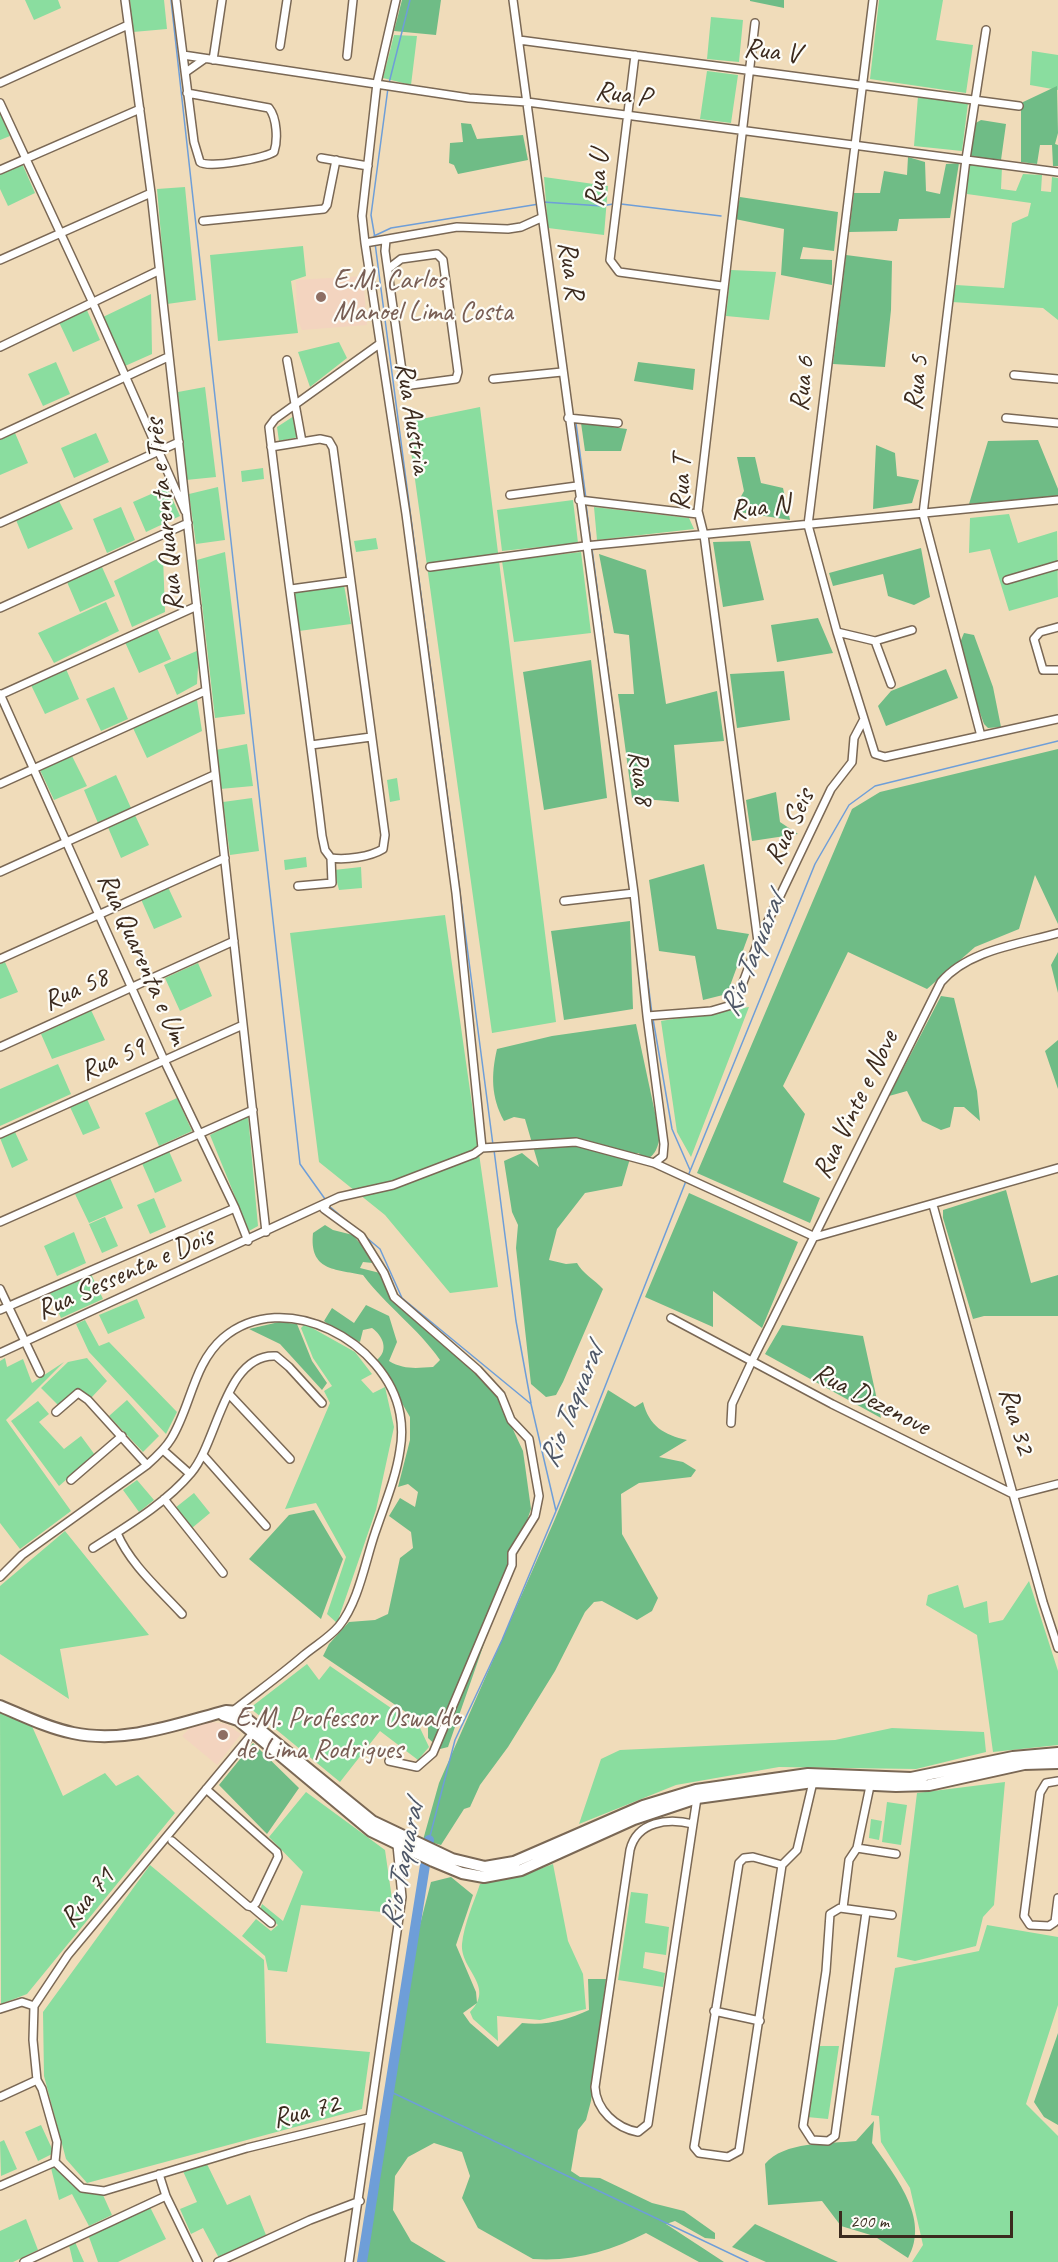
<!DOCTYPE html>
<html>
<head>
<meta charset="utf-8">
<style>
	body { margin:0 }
	#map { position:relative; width:1058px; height:2262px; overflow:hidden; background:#f0dcba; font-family:Caveat,sans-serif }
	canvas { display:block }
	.scale { position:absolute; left:839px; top:2211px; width:174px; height:27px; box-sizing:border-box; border:3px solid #3b2a1e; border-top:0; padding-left:8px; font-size:18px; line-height:21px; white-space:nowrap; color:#3b2a1e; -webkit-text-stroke:4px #fdfcf7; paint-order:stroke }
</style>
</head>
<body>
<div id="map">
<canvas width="1058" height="2262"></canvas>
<div class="scale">200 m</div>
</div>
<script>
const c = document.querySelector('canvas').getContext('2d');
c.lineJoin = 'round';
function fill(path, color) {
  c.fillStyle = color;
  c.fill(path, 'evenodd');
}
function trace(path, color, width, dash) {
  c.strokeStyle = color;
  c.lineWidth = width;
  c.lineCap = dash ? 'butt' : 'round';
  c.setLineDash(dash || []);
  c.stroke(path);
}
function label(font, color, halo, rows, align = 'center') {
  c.font = font + ' Caveat,sans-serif';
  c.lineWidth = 4.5;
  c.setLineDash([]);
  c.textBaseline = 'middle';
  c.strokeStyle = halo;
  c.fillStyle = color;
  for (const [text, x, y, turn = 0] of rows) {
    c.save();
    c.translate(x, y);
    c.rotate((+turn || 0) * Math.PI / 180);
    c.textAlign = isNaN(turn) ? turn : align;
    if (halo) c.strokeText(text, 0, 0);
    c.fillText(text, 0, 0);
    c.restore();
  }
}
fill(new Path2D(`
	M363,276L367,325L302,330L297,319L296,280Z
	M210,1722L226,1724L241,1734L217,1765L182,1736L190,1728Z`), '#f3d4bf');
fill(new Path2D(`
	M25,0H58L61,8L34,20Z
	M130,0H164L167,29L133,32Z
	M879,0H943L936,40L973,45L966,93L870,79Z
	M711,17L743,20L739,62L707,59Z
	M394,35L417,36L411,85L383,78Z
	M1032,51L1058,55V90L1030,85Z
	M707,71L738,75L731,123L700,119Z
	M918,96L968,103L962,151L914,146Z
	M0,113L10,136L0,140Z
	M21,161L35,193L8,206L0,189V171Z
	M969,162L1002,167L1001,189L1016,191L1023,174L1042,175L1041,191L1051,192L1052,177L1058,178V320L1043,308L952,302L956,285L1004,288L1012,223L1028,216L1031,203L967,194Z
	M544,177L608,186L604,235L548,228Z
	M185,187L196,300L167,304L157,189Z
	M303,246L306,276L291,281L298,333L218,341L210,255Z
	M731,270L776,272L769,320L726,316Z
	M151,294L152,354L125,366L103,317Z
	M86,308L100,340L73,352L58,320Z
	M339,342L347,358L310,387L298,352Z
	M56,362L70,394L43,406L28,374Z
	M205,387L216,477L186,480L178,392Z
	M480,407L556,1022L492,1033L407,422Z
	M294,416L299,437L279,441L277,427Z
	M15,433L28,463L0,475V440Z
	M96,433L109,462L74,478L61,448Z
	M263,468L264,479L242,482L241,471Z
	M167,487L180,516L146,532L133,502Z
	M218,487L225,540L196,544L189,494Z
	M573,500L578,543L502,551L497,510Z
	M59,501L73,529L28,549L16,520Z
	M121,507L135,540L107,553L93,519Z
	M594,507L689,518L694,529L597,540Z
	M1009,514L1018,543L1057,531L1058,597L1009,611L990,549L969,553L970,518Z
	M376,538L378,549L356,552L354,541Z
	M225,552L245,714L215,718L197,560Z
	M581,552L591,633L514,642L502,561Z
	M163,556L165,612L132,627L114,581Z
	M102,567L115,596L80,612L67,582Z
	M344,585L351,624L299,631L294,595L296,591Z
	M106,602L119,631L54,663L38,633Z
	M156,626L171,659L139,673L124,640Z
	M199,650L197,684L177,695L164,665Z
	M66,669L79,699L45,714L31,685Z
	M114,687L128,719L101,731L86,699Z
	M197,700L202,731L147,758L133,728Z
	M247,744L253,786L220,789L216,750Z
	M72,756L87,786L54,800L40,770Z
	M116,775L131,808L98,823L84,790Z
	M397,778L400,800L390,802L387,780Z
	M252,798L259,851L230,855L223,802Z
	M134,813L149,845L121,858L107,825Z
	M306,857L307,867L285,870L284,860Z
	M361,867L362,888L339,890L334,870Z
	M167,885L182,917L154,929L140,897Z
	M445,915L498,1287L450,1293L385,1215L319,1162L290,933Z
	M5,962L18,992L0,999V964Z
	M198,963L212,996L180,1011L165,978Z
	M749,1007L691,1157L677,1132L661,1021Z
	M91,1010L105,1040L52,1059L41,1034Z
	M58,1064L71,1094L0,1126V1089Z
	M177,1098L192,1131L159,1146L145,1113Z
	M87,1099L100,1128L83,1135L70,1107Z
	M248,1115L258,1226L249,1231L210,1135Z
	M15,1132L28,1160L12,1168L0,1138Z
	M168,1149L182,1181L155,1193L141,1161Z
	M110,1178L123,1208L89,1223L75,1194Z
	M154,1198L166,1227L150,1234L137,1205Z
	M105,1217L118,1246L102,1253L89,1224Z
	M74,1232L86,1263L57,1276L44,1246Z
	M91,1274L103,1299L61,1318L50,1293Z
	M137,1299L145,1318L108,1334L99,1315Z
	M85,1320L99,1346L109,1342L177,1412L166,1434L89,1352L76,1324Z
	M305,1324L355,1352L372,1374L361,1380L373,1393L385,1387L394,1427L376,1510L337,1623L327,1614L346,1557L316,1503L285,1509L330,1403L324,1391L332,1386L313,1358L301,1328Z
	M5,1358L7,1367L23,1359L32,1383L64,1362L6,1420L71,1511L20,1549L0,1523V1361Z
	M87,1358L107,1381L91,1398L79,1388L58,1405L41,1388L68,1362Z
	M127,1400L159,1436L143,1452L109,1416Z
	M38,1401L49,1414L39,1422L64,1449L81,1436L95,1455L59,1486L11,1421Z
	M137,1480L154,1500L139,1512L123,1490Z
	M194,1493L210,1513L192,1528L175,1508Z
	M65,1531L149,1635L60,1649L69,1699L0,1654V1586Z
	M1029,1581L1058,1671V1745L993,1752L977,1635L926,1605L928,1595L958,1585L964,1608L987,1601L989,1623L1003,1620Z
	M307,1664L319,1680L330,1666L420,1728L429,1747L418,1760L380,1731L340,1782L250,1708Z
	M0,1710L31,1724L63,1796L105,1773L116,1786L138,1775L175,1813L27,1994L1,2004Z
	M892,1728L984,1732L986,1752L916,1769L779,1767L676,1785L579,1824L601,1759L620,1750L835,1740Z
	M1005,1782L994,1905L983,1917L976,1946L915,1961L897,1957L917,1793Z
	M306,1792L385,1850L394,1913L301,1905L287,1972L268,1970L265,1956L242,1936L256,1919L271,1931L278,1925L260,1910L262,1904L283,1921L303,1872L269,1837Z
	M887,1802L907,1805L901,1845L882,1842Z
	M871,1819L882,1821L879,1840L869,1838Z
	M553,1864L568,1941L583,1974L586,2009L540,2020L497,2016L498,2041L473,2019L470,2012C496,1986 460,1970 462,1944C464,1924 474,1902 480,1884L523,1875Z
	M150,1865L264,1960L266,2043L370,2052L362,2109L87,2183L66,2159L44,2076L43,2012Z
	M631,1892L648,1894L645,1923L669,1927L666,1955L645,1952L643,1968L665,1973L663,1987L618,1980Z
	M987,1925L1058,1937V2005L1026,2104L1058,2136V2262H912L923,2245L910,2188L881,2142L879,2116L871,2115L895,1968L979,1951Z
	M818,2046H839L828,2119L807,2117Z
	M41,2125L54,2153L38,2161L25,2132Z
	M4,2140L17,2169L1,2176L0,2142Z
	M207,2164L227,2205L250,2195L266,2235L219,2258L203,2228L191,2234L180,2209L197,2202L182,2169Z
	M55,2166C73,2186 74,2193 103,2195L112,2215L89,2226L72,2194L59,2200L51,2168Z
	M150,2207L166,2239L118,2262H98L89,2237Z
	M26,2219L38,2250L13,2262H0V2231Z
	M75,2242L84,2262H73L69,2245Z`), '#8add9f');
fill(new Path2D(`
	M402,0H441L436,35L394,31Z
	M784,0V8L750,1V0Z
	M1057,86L1058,133L1055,144L1058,145V166H1053L1052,145H1040L1037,164L1021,162V103Z
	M981,120L1006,124L1001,160L968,156L974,124Z
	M461,123L471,124L477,139L523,135L528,160L458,174L454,165L449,163L450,143L463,142Z
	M908,157L925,162L926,191L940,194L946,164L959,163L950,218L899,219L897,231L849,232L854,193H880L884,171L907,175Z
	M740,197L838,212L834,251L803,247L800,259L832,260V285L781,275L784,229L735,219Z
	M846,255L892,261L891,310L885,367L833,364Z
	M638,362L695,369L693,390L634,381Z
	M581,423L627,429L621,451H585Z
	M1038,440L1058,489V496L969,504L988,441Z
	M876,445L895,453L897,476L919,480L912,503L873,509Z
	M737,457H755L761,483L783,488L790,520L733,511L744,491Z
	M750,541L764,600L723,607L713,542Z
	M921,548L930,597L914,605L888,596L883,574L833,586L829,573Z
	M599,554L646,570L666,704L717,691L724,741L674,745L679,802L632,798L618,694H634L629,635L614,633Z
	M818,618L833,653L777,662L771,625Z
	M964,633L974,635L993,687L1001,727L988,728L984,724L971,688L967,666L959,645Z
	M591,660L607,798L544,810L523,672Z
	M946,669L958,698L886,726L878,706L891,691Z
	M784,671L790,720L737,728L730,674Z
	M1058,749V924L1035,875L1019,929L975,947L927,989L848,952L783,1086L805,1114L783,1182L820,1198L810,1223L697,1173L852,809L880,792Z
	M776,792L780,822L798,834L752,841L746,800Z
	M704,864L717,929L749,934L727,994L703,1000L695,956L659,951L649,880Z
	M630,921L633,1009L564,1020L551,931Z
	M1058,952V993L1051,965Z
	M941,996L954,998L977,1091L980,1121L964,1107H954L950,1127L941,1130L922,1121L907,1091L889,1096Z
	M636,1024L660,1136C657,1151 655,1155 642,1163L639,1153L631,1155L622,1186L585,1193L557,1229L549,1260L566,1264L577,1263C582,1273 595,1280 603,1289L563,1382L556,1395L546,1397L531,1384L516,1248L518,1225L512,1212L504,1161L522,1153L539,1167L525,1119L514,1117L504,1121C491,1097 491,1075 497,1049L552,1036Z
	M1058,1040V1089L1045,1051Z
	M1006,1190L1031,1283L1058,1275V1316H984L973,1319L943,1218V1210Z
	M689,1193L798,1242L762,1328L713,1291V1327L645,1297Z
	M325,1225L333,1230L353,1235L375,1261L373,1263L363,1262L360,1268L380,1273L423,1325L467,1359L497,1395L523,1451L531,1509L448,1747L440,1749L428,1738V1727L323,1656L329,1644L349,1622L375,1620L388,1614L400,1558L413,1548L411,1532L389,1516L400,1498L415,1507L418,1492L408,1484L398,1487L410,1440V1417L377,1360C389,1350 383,1336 372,1328L363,1330L360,1342L336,1331L324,1321L332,1308L354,1323L366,1305L389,1316L397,1342L389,1361C404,1370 417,1368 433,1367L440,1360C418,1328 386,1306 363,1275C335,1269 309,1271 313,1233Z
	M279,1322L297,1324L312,1361L327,1383L322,1390L280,1344L249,1329Z
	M782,1325L863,1336L881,1418L765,1354Z
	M608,1390L635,1407L643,1402C649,1426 664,1435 687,1440L659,1457L683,1462L696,1470L691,1477L639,1483L621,1494L622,1534L658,1598L652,1611L637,1620L602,1601L594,1602L585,1612L555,1671L508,1747L480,1785L470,1807L464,1809L441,1845L423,1840L439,1783L555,1519Z
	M314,1510L343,1559L321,1619L249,1559L289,1515Z
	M253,1743L299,1788L267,1834L219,1785Z
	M451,1877L473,1895L456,1945L476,1992L477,2003L463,2013L470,2023L498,2047L522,2023C547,2026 566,2020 589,2010L588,1979H606L591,2101L586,2120L578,2130L571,2171L580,2177L600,2178L652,2203L684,2211L715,2233V2239L705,2238L675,2221L666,2224L724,2262H699L646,2233C610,2251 574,2262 533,2259L478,2228L462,2198L470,2176L462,2152L434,2143L408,2157L395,2176L393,2210L411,2241L446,2262H364L390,2073L405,2009L415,1944L431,1882Z
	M1058,2033V2125L1044,2117L1034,2102Z
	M874,2121L872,2143C894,2175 931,2218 908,2258L874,2236L841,2226L822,2201L768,2205L765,2164C784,2141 828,2144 856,2141Z
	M755,2224L838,2262H766L732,2247Z`), '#6fbc86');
trace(new Path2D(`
	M171,0L300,1164L325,1199
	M389,83L410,0
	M543,202L602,206L613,204
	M621,204L721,216
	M374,236L391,228L539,204
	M375,238L371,215L388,88
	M375,243L493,1145
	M576,423L586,499
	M586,504L591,544
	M592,549L619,755
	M641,927L652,1014
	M653,1019L672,1129L690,1170
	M494,1150L516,1321L531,1403
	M688,1176L815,864L849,805L875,786L1058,741
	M329,1206L380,1249L402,1298L531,1404L556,1511
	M429,1840L455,1740L502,1640L556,1511L686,1181
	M389,2091L748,2262`), '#6e9ed8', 1.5);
trace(new Path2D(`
	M362,2262L429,1840`), '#6e9ed8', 10);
const street = new Path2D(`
	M125,0L151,193L266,1232
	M176,0L194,142L200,162C208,169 264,158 274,152C278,140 277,118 269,108L187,93
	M396,0L377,83L362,216L365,243L457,227L508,229L521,227L541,218
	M513,0L634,893L647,1016L664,1144L663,1156L654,1163
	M873,0L808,525L837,632L875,754L885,757L1058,719
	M755,23L698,511L704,535L758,942
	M519,40L1019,106
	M280,46L287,0
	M183,55L469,98L527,102L1058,172
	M635,55L610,260L619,272L722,286
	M347,56L353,0
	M213,60L222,0
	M186,72L203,60
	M0,83L128,25
	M0,103L92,301L185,511
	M321,158L368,166
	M0,170L140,109
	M203,221L324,209L327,205L336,160
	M386,240L385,251L403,378L411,385L456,379L458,372L443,260L437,254L401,259L388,269
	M365,243L406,514L456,893L482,1148
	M0,260L151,193
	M0,347L158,271
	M287,360L302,442
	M1014,375L1058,379
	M493,379L562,372
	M568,418L618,423
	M1006,418L1058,423
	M0,435L168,357
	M271,447L320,439L329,441L333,448L385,835L383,849C370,857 346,860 331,858L325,850L322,836C306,700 285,564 269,427L275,419L378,345
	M510,495L577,486
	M579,500L698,514
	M0,523L179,442
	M430,567L585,546L1058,500
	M1007,580L1058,565
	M291,589L350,581
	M0,608L188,523
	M1058,627L1040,632L1034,639L1043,670H1058
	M837,632L875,641L891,684
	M875,641L912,630
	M0,694L164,1060L235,1208L248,1241
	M0,695L197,606
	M981,736L923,514L966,159L986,30
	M311,745L371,737
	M0,784L205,691
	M0,872L214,775
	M298,886L332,883L331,858
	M564,901L634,893
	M0,959L225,858
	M647,1016L711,1011L735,1004L758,942L831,789L852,762L854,738L863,721
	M0,1047L234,941
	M0,1134L243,1025
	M327,1203L324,1209L361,1236L384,1273L394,1297L478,1370L501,1395L511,1420L529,1439L539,1496L535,1516L512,1553V1565L433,1753L417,1767L389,1761
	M933,1205L1043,1602L1058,1648
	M0,1222L253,1110
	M0,1289L40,1373
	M0,1310L235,1208
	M671,1318L832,1404L1015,1495L1058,1484
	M0,1353L339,1197L393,1185L474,1154L482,1148L576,1142L654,1163L815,1237L1058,1168
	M229,1394L290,1459
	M56,1412L78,1393L88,1400L147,1465
	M731,1423L732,1404L752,1361L941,982C968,950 1020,944 1058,933
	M163,1450L190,1474
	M203,1455L266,1526
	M71,1480L122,1436
	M164,1499L223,1573
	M117,1533C130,1564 159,1589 182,1614
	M93,1548C127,1526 165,1504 191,1473C218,1442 225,1353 276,1356L289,1367L322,1403
	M0,1577L22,1555L147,1465C156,1457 165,1449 171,1439C191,1407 193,1364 223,1338C284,1286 387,1342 400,1414C402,1425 402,1439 400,1450C396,1478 384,1506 375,1533C365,1562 359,1601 339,1626C329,1638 316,1645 304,1655C281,1675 257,1692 233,1711
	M1058,1781L1046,1783L1040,1793L1024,1916L1030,1925L1049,1926L1055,1922L1058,1898
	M693,1824C668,1818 637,1821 630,1850L595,2087C596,2110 616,2128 638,2132L648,2124L693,1824L697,1798
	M172,1841L248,1906L252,1907L256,1903L278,1857L277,1852L206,1789
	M857,1848L896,1854
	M782,1865L753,1857L744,1858L739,1863L695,2141L694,2147L699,2153L728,2157L739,2151L782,1865L797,1850L813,1782
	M252,1907L271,1923
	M843,1908L849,1860L857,1848L870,1786
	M866,1912L835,2136L828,2141L812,2140L803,2126L826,1971L830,1914L840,1908L892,1915
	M0,2009L22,2002L34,2006
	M714,2011L760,2021
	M0,2097L37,2080
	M55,2162L57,2142L42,2089L37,2080L33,2040L34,2006L68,1955L253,1733
	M55,2162L82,2188L104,2191L247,2148L369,2118
	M159,2174L166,2196L198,2262
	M0,2186L55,2162
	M24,2262L166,2196
	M218,2262L310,2220L360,2201
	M349,2262L402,1897L397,1845`);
const primary = new Path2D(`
	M0,1706C24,1716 48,1728 73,1733C125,1744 177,1724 226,1711L238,1712L372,1821L452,1859L485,1867L514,1862L643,1806L696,1790L808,1774L911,1778L1013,1757L1058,1753
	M223,1715L238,1720L371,1831L433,1861L462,1873L484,1877L521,1870L634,1819L697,1798L813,1782L896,1786L929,1785L1024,1764L1058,1763`);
trace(street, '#7a6855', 10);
trace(primary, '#7a6855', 14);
trace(street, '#fff', 7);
trace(primary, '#fff', 10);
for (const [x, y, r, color] of [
	[321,297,6,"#8d6e63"],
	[223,1735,6,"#8d6e63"]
]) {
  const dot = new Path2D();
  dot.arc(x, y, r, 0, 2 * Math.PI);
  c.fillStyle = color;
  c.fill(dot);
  trace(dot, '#fdfcf7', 2);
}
label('28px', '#3b2a1e', '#fdfcf7', [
	["Rua V",772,52,7],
	["Rua P",623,95,8],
	["Rua U",598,179,-84],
	["Rua R",570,270,82],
	["Rua 5",917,383,-83],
	["Rua 6",803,384,-83],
	["Rua Austria",412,418,81],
	["Rua T",682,483,-88],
	["Rua N",760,508,-6],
	["Rua Quarenta e Três",165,515,-96],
	["Rua 8",640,778,82],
	["Rua Seis",790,827,-64],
	["Rua Quarenta e Um",142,959,66],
	["Rua 58",76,990,-24],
	["Rua 59",113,1060,-24],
	["Rua Vinte e Nove",856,1105,-64],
	["Rua Sessenta e Dois",125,1274,-24],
	["Rua Dezenove",871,1400,27],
	["Rua 32",1016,1421,74],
	["Rua 71",88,1898,-50],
	["Rua 72",306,2112,-14]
]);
label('28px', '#785e54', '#fdfcf7', [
	["E.M. Carlos",333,281],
	["Manoel Lima Costa",333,313],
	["E.M. Professor Oswaldo",235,1719],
	["de Lima Rodrigues",235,1751]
], 'left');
label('italic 30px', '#4f5868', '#fdfcf7', [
	["Rio Taquaral",753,956,-68],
	["Rio Taquaral",572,1407,-68],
	["Rio Taquaral",403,1866,-79]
]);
</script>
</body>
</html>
